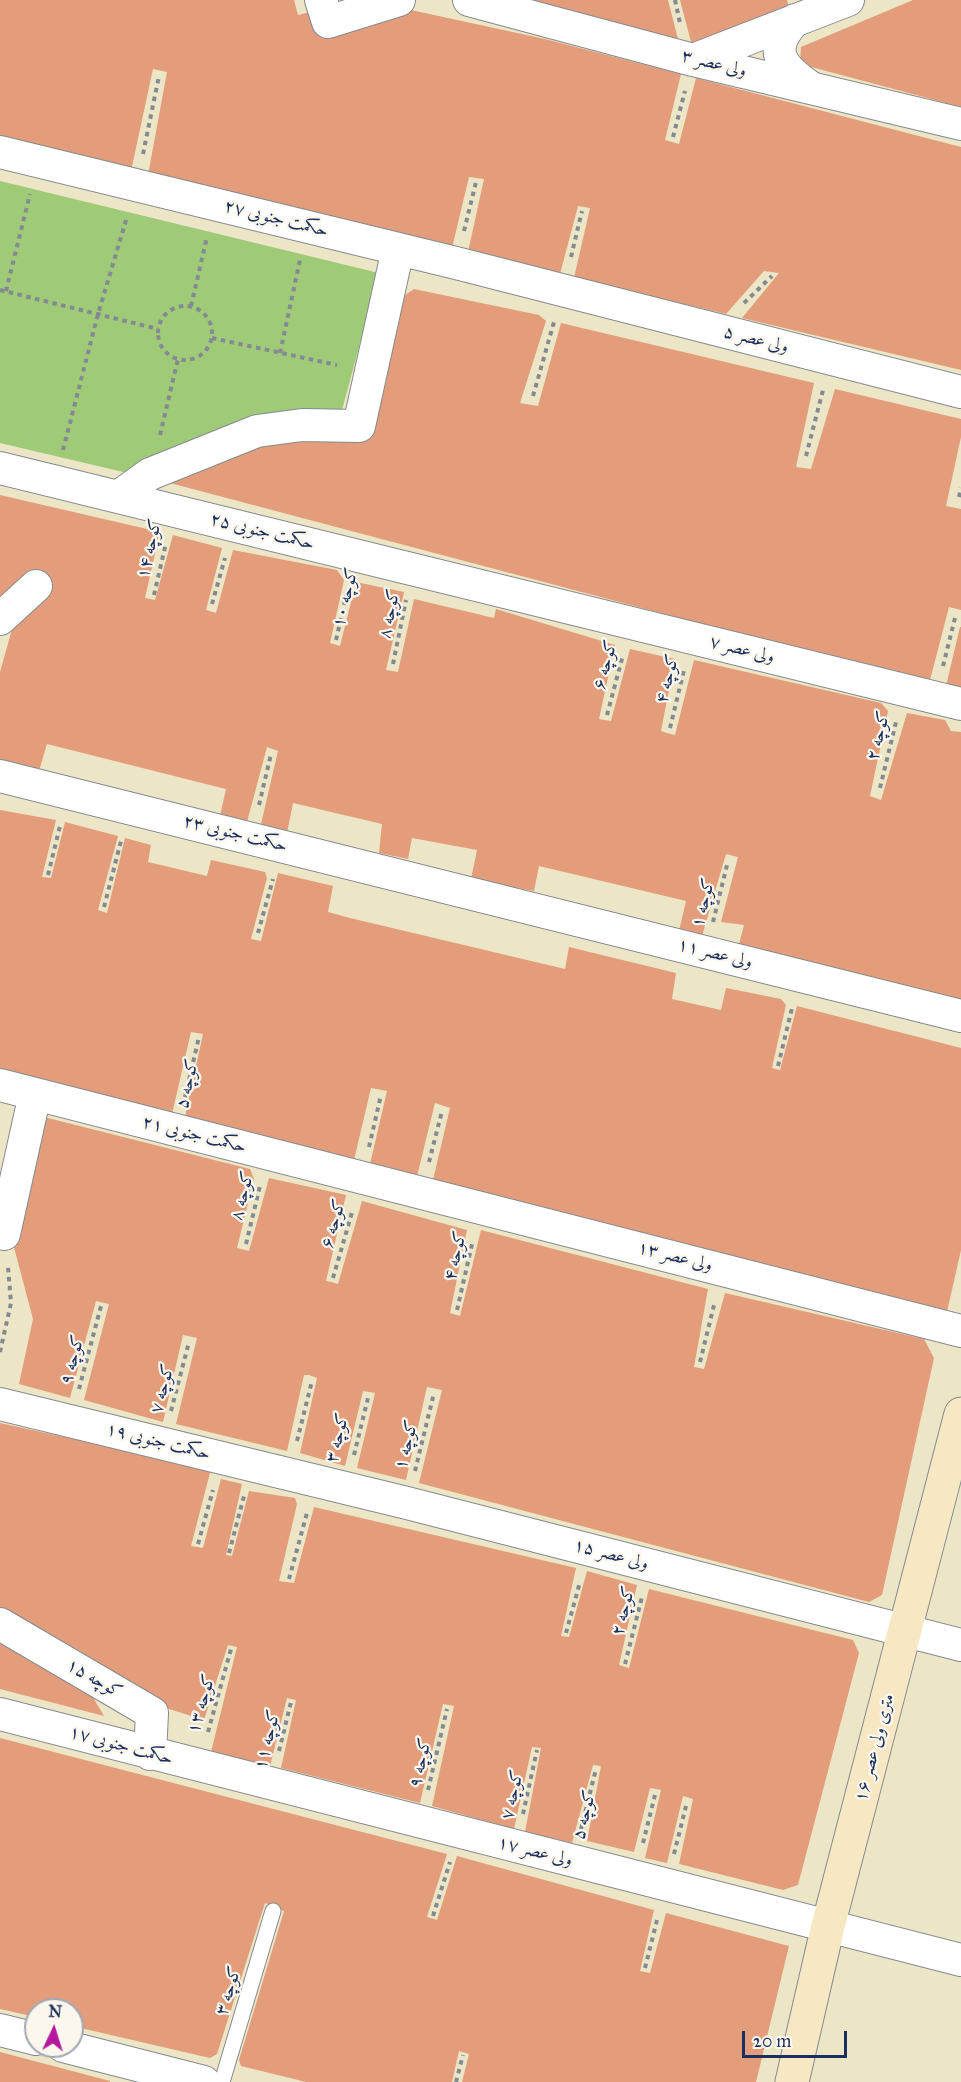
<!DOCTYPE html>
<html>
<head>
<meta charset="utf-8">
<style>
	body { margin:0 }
	#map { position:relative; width:961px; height:2082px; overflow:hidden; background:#ece5c6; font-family:"IM FELL Great Primer",serif }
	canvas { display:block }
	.north { position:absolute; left:24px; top:1998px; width:60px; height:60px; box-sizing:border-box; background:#fbf7ec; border:2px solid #a1a7b3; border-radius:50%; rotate:4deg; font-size:16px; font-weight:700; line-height:24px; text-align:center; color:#1b2f5e }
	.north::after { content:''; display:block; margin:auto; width:21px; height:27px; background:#b5179e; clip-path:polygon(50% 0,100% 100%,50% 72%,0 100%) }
	.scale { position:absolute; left:742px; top:2031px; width:105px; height:27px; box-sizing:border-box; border:3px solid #1b2f5e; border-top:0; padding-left:8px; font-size:18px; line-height:21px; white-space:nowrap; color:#1b2f5e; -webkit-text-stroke:4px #fbf7ec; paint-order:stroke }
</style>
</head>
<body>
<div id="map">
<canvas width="961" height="2082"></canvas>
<div class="north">N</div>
<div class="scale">20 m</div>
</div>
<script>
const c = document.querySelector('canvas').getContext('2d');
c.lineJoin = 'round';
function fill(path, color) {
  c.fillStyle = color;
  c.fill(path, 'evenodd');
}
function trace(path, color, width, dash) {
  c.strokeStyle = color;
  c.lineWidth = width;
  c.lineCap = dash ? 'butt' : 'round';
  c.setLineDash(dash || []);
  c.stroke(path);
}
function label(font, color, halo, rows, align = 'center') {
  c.font = font + ' "IM FELL Great Primer",Amiri,serif';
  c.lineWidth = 4.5;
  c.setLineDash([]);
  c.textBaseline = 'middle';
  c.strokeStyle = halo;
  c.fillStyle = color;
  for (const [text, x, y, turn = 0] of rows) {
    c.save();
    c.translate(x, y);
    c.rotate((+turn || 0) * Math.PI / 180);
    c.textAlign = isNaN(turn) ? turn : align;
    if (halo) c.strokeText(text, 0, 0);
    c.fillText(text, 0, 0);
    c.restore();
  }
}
fill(new Path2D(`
	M0,181L379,273L335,436L170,483L0,443Z`), '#9fca77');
fill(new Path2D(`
	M0,0H294L298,15L314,11L397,7L545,39L681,74L665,140L679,144L696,78L961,147V370L742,318L779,273L764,271L726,314L574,278L590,208L578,206L560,274L468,252L484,179L469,177L452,248L148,175L167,72L153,69L131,171L0,140Z
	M668,0L678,39L525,1V0Z
	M680,0H787L790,12L702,44L691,42Z
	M913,0H961V107L800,64L801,47Z
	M414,289L539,315L546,321L520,403L538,406L561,323L814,383L796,467L811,469L835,389L961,419V437L946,506L961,509V610L949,607L929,684L170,483L263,437L370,439L399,299Z
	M0,495L160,532L145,598L155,600L173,535L222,548L206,610L216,613L233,550L337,570L344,580L330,643L340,646L356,582L404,592L386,670L398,672L414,599L494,618L496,609L615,645L599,719L611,721L630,649L675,659L661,731L667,733L675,735L694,660L881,703L888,711L870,796L881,800L907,713L945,720L951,731L961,732V1002L738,948L744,925L721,922L738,857L726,854L702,936L679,931L686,901L539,866L534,891L471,879L477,850L412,838L408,859L379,853L382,824L293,803L287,833L261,824L278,751L267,747L247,822L220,816L226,789L47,744L39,771L0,762V672L16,615L0,606Z
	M960,627H961V690L946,686Z
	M0,810L56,820L42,877L51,878L65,822L118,836L98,910L107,913L125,838L151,845L148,862L207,876L211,860L265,872L267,878L251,939L261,941L278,873L333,886L328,912L350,918L565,969L569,947L676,973L672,999L721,1010L726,988L781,999L786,1005L772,1068L780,1070L797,1006L961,1048V1250L947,1312L433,1180L450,1108L435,1103L417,1176L370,1164L387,1091L371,1088L354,1160L185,1117L203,1034L191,1032L172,1114L0,1070Z
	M36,1115L250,1169L254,1179L237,1248L249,1251L269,1178L346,1195L326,1281L332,1282L338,1284L362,1201L467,1230L450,1313L460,1316L481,1230L708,1289L694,1367L704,1369L725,1293L924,1339L934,1358L882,1595L869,1602L419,1483L442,1390L427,1387L406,1480L357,1468L375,1393L363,1391L345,1466L300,1453L317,1378L309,1375H304L287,1451L176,1424L197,1338L183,1335L163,1422L84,1400L109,1304L96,1301L70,1398L19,1384L33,1319L11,1236Z
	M0,1423L211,1469L191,1546L203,1548L221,1479L242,1484L226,1555L232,1556L249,1491L295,1498L297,1504L279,1581L294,1583L314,1507L576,1568L561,1636L569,1637L587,1571L637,1585L619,1665L629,1668L649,1589L853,1640L859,1653L798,1885L783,1890L679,1864L693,1799L683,1796L667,1863L645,1858L661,1790L650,1788L634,1852L587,1841L601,1766L593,1765L572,1843L525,1832L541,1748L532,1747L514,1829L432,1806L454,1706L443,1704L420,1803L281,1768L296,1700L287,1698L270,1766L211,1752L237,1647L228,1645L204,1720L166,1708L0,1616Z
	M0,1640L87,1687L104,1716L0,1689Z
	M0,1738L447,1854L427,1917L437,1920L457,1856L654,1910L640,1971L650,1973L666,1913L789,1946L756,2082H462L469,2054L459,2051L452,2082H306L241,2066L239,2060L284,1911L265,1903L217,2054L210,2058L72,2026V2010H36V2017L0,2009Z
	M0,2052L110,2081V2082H0Z`), '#e39d7a');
const lane = new Path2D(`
	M222,2082L273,1911`);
const street = new Path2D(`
	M321,0L328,22L399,0
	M469,0L693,60L961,124
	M795,20C767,50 780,66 810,87
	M693,60L848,0
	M0,152L456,263L961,392
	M0,468L961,704
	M118,497L150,474L257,431L302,425L359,426L398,249
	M0,619L36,586
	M0,776L961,1016
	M0,1085L961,1331
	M4,1234L35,1094
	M0,1404L407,1503L961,1645
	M0,1624L152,1713L150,1754
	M0,1714L961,1960
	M0,2030L36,2039
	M63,2046L204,2082`);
const secondary = new Path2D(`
	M792,2082L828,1926L961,1414`);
trace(lane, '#848a92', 17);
trace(street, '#848a92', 34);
trace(secondary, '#848a92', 35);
trace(new Path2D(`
	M675,0L680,23
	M673,137L685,91
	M143,154L159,76
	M464,231L476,182
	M571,257L582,211
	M0,290L158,329
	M6,291L30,194
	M744,303L772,276
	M191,306L207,237
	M158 333a27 27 0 1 1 54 0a27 27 0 1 1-54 0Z
	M212,338L337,365
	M280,353L300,260
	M533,396L554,322
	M160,435L178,359
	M63,450L98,314L127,217
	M806,456L823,390
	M959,497L961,488
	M154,595L166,543
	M212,604L225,558
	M336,640L348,588
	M393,664L406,600
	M943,666L956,614
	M607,715L623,655
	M670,728L684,670
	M880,788L896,722
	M259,805L271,754
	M48,875L60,826
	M104,907L121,841
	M713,922L728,861
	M258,933L273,879
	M778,1066L792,1008
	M185,1097L199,1037
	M369,1147L381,1095
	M429,1162L442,1111
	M246,1244L260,1186
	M333,1278L353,1209
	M457,1310L473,1240
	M0,1352L11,1303L8,1267
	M700,1362L715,1301
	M79,1389L101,1306
	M171,1411L189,1342
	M297,1441L312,1381
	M354,1455L368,1398
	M415,1471L434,1393
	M198,1544L213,1490
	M229,1553L244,1496
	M289,1579L307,1513
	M566,1633L580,1582
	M625,1664L642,1597
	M208,1732L231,1649
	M279,1751L291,1702
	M428,1790L447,1709
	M523,1814L537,1750
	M581,1829L596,1769
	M643,1843L656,1791
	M674,1854L687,1802
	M433,1916L450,1862
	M645,1968L658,1916
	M456,2082L463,2055`), '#848a92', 4, [4.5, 4.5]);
trace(lane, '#fff', 15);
trace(street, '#fff', 32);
trace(secondary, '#f7e8c3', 33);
label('18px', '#1b2f5e', '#fbf7ec', [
	["ولی عصر ۳",714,64,14],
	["حکمت جنوبی ۲۷",276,219,14],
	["ولی عصر ۵",756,340,14],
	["حکمت جنوبی ۲۵",262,532,14],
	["کوچه ۱۴",150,549,-77],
	["کوچه ۱۰",346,598,-76],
	["کوچه ۸",390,614,-79],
	["ولی عصر ۷",742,650,14],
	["کوچه ۶",606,665,-75],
	["کوچه ۴",668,679,-76],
	["کوچه ۲",879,736,-76],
	["حکمت جنوبی ۲۳",235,834,14],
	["کوچه ۱",704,903,-76],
	["ولی عصر ۱۱",715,954,14],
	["کوچه ۵",188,1084,-77],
	["حکمت جنوبی ۲۱",194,1135,14],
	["کوچه ۸",243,1196,-76],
	["کوچه ۶",334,1224,-74],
	["کوچه ۴",456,1256,-77],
	["ولی عصر ۱۳",675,1257,14],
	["کوچه ۹",73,1360,-75],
	["کوچه ۷",163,1389,-75],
	["کوچه ۳",338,1438,-76],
	["حکمت جنوبی ۱۹",158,1442,14],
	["کوچه ۱",407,1445,-76],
	["ولی عصر ۱۵",611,1555,15],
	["کوچه ۲",624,1611,-76],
	["کوچه ۱۵",94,1679,30],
	["کوچه ۱۳",202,1704,-74],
	["کوچه ۱۱",268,1740,-76],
	["حکمت جنوبی ۱۷",121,1746,15],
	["۱۶ متری ولی عصر",875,1748,-75],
	["کوچه ۹",421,1763,-77],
	["کوچه ۷",513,1795,-77],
	["کوچه ۵",585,1815,-76],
	["ولی عصر ۱۷",535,1852,14],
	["کوچه ۳",229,1991,-73]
]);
</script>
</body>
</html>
